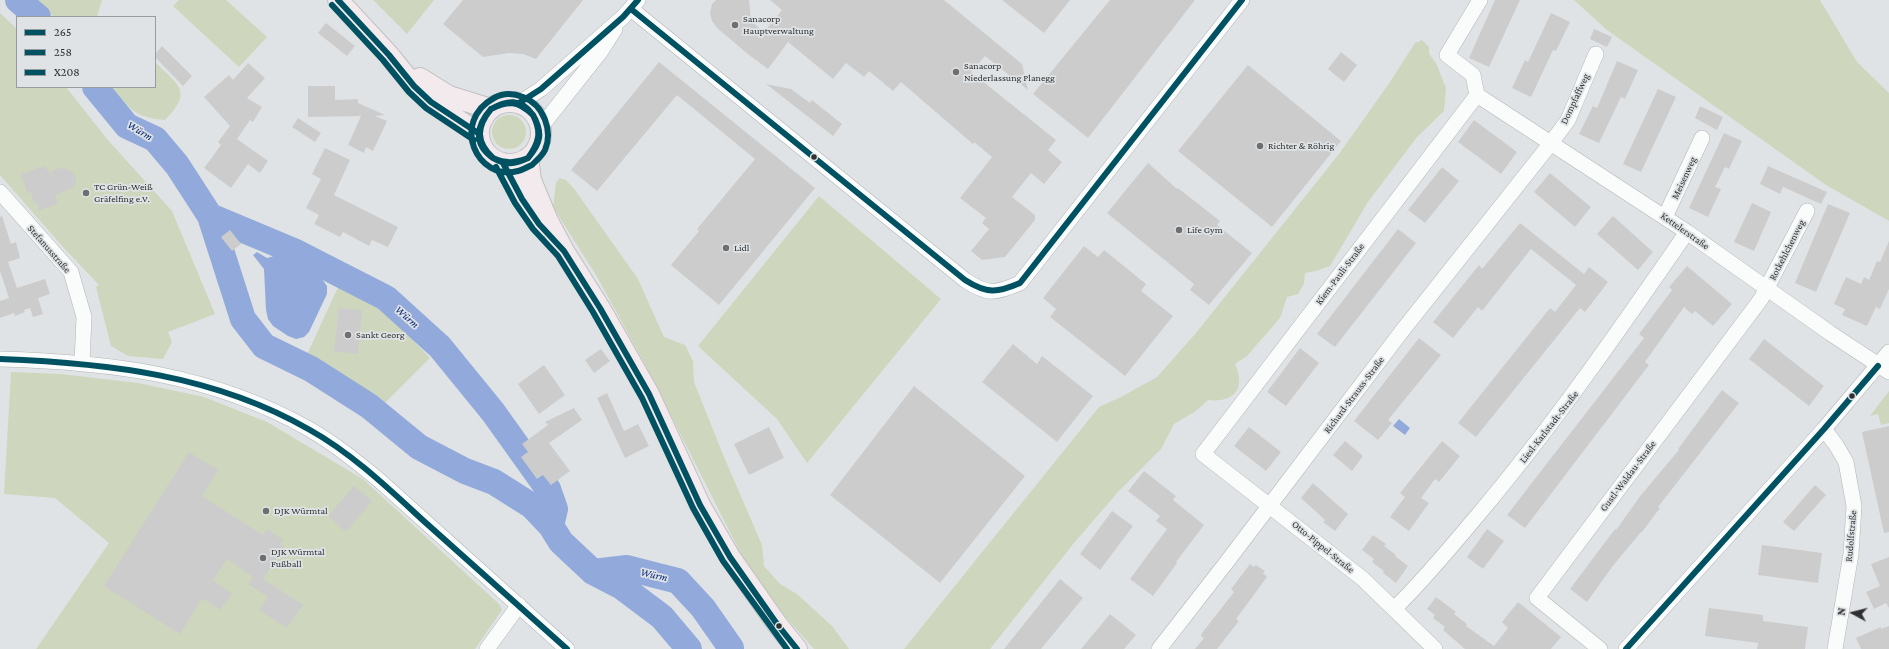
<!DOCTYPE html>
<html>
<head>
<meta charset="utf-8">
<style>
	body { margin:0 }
	#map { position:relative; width:1889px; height:649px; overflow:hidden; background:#e0e3e5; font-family:"Crimson Pro",serif }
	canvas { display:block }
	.legend { position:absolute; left:16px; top:16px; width:140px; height:72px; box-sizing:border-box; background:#dfe3e6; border:1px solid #999b9e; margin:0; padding:5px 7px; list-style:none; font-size:12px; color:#2f3031 }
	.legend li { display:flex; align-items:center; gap:8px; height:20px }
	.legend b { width:20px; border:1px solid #999b9e }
	.north { position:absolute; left:1833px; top:593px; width:40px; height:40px; -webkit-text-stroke:3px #dfe3e6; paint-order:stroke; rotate:277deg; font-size:11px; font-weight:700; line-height:16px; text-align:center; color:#2f3031 }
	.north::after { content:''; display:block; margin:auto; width:14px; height:18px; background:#2f3031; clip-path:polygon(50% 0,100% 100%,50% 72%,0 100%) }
</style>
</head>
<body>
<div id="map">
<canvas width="1889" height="649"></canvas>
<ul class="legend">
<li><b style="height:5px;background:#005262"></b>265</li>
<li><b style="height:5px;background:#005262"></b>258</li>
<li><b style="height:5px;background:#005262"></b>X208</li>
</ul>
<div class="north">N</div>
</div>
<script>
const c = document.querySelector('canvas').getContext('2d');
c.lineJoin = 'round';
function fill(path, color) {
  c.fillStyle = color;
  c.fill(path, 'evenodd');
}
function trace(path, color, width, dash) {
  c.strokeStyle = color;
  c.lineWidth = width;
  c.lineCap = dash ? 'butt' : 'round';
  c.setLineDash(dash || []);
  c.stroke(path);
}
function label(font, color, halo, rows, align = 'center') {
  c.font = font + ' "Crimson Pro",serif';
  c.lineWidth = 3.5;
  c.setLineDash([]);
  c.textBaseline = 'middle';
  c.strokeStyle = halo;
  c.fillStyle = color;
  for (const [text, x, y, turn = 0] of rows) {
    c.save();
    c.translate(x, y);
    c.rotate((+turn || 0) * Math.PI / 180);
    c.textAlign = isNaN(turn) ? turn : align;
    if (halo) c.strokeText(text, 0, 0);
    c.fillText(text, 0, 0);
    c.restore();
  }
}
fill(new Path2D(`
	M33,0H102L97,17H54Z
	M179,0H226L267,37L239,67L173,6Z
	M373,0H434L407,34Z
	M1574,0H1820L1857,62L1889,93V221L1826,185L1607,30Z
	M0,13L17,29V87H66L107,139L172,211L215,314L168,332L172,342L163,359L128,356L111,346L96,287L99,285L63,247L0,175Z
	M1422,40L1429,47V54L1436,63L1446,88L1444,111L1417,137L1368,202L1330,266L1316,271L1305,273L1304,284L1298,294L1287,297L1280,318L1247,356L1235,364C1246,389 1234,403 1208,400L1196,411L1174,424L1161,449L1118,492L1074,543L990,649H904L1099,407L1121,397L1157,377L1196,333L1339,154L1390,82L1415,43Z
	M155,62C178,85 194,91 165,120C134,117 131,110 111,87H155Z
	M492 132a17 17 0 1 1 34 0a17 17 0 1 1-34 0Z
	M560,178L566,180L575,190L638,279L664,337L685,345L693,361L694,382L724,457L762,545L764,566L780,584L797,594L832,626L849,649H814L782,613L745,562L647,368L596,275L553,207L556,183Z
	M819,196L941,299L807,463L777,419L698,346Z
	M339,285L380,305L430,358L385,403L305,359Z
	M11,372L61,374L138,383L204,397L267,422L363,479L499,604L502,610L475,649H36L109,543L55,498L4,494Z
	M1889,391V423L1881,425L1878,414L1870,416Z`), '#ced7bd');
fill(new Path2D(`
	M257,252L267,258L274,256L282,258L322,279L327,286V294L309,332L304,337L296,339L288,336L273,326L268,319L266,310L264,269L253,255Z
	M1399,419L1410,428L1405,435L1393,426Z`), '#92aadb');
trace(new Path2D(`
	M18,0L38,17
	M95,87L127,126L155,139L177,165L210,216L243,319L264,346L311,369L369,406L419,447L465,471L494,482L532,506L551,526L561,542L593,572L622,587L662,617L689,649
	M210,216L296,252L386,298L440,347L493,412L548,489L555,509L551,526
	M593,572L627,568L678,581L703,608L731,648L730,649`), '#92aadb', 26);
fill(new Path2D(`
	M463,0H583L536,59L523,54L509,53L483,57L443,24Z
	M716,0H749L751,21L764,32L782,10L770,0H944L1022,64L1028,90L985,56L971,72L1056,140L1048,150L1062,162L1044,184L1031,173L1012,197L1035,215V220L1005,257L982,260L971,251L989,229L982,223L986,218L960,198L992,157L974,142L973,144L901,82L893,91L869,71L864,77L846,63L833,79L788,42L768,69L749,55L717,28L712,21L710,13L712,4Z
	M1002,0H1070L1044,33Z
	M1110,0H1195L1088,138L1033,94Z
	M1495,0H1520L1489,67L1469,58Z
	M1551,13L1570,22L1556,51L1553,50L1531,97L1512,88L1525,60L1528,62Z
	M326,23L355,46L347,56L318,33Z
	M1594,29L1612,37L1607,47L1590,39Z
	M162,46L192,76L183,86L155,57V54Z
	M1341,52L1357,65L1344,82L1328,69Z
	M1617,61L1638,70L1625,99L1621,97L1599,143L1579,134L1593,106L1597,108Z
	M659,62L815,188L719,305L671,265L699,231L697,229L755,159L677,95L597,191L571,170Z
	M248,63L265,78L247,98L262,107L253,122L250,120L237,139L268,161L260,173L248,164L231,188L204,168L221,145L218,142L230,126L204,97L229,75L233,80Z
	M1248,65L1341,141L1272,227L1178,151Z
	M766,84L791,89L810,103L812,100L842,124L833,136Z
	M308,86H335V100L358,99V103L385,115L375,116L387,121L373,151L366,147L364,153L348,145L361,116L308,117Z
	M1658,89L1676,97L1641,172L1623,164Z
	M1700,106L1723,117L1717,130L1695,118Z
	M298,118L321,133L315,142L292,127Z
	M1474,120L1517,152L1501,174L1458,142Z
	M1724,133L1742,141L1729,169L1725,167L1715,187L1721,189L1708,217L1689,208Z
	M325,148L350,160L334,195L398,227L388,247L372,240L369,246L343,232L340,237L314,224L319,215L306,208L321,179L312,174Z
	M1148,163L1177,189L1178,188L1220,221L1217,225L1252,253L1209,305L1190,290L1194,284L1107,213Z
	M44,166L50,173L56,169L63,168L69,170L75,175L77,181L73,187L55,195L58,204L39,210L37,202L34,203L31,192L27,193L21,174Z
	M1768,166L1827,192L1821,204L1783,187L1780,194L1760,184Z
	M1442,167L1459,181L1425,223L1408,210Z
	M1550,173L1591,207L1575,227L1534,192Z
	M1752,203L1771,212L1754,251L1734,242Z
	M1828,204L1850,213L1816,292L1795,283Z
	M2,216L11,244L16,242L20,258L8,262L17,288L45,279L50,294L38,298L43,314L33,317L30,308L24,310L25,312L15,316L14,313L0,318V301L9,298L0,271V217Z
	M1613,216L1653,252L1638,270L1597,234Z
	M1520,223L1584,274L1589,267L1608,282L1585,312L1580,308L1476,437L1458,423L1550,308L1555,312L1576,285L1531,249L1482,311L1478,307L1453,338L1433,322L1479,265L1482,269Z
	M1398,229L1416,243L1335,347L1317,334Z
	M230,230L241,244L232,251L221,237Z
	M1889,241V289L1880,309L1876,307L1867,326L1842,315L1845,309L1834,304L1846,277L1861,284L1864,277L1869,280L1877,261L1880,262Z
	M1084,246L1098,257L1104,250L1146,284L1141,291L1173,316L1125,376L1050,317L1056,309L1043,298Z
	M1687,266L1732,304L1713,326L1695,311L1692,314L1684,307L1645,362L1649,365L1525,528L1507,515L1644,338L1639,334L1672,290L1669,287Z
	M339,308L362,310L358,354L334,351Z
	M1419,338L1441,355L1388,420L1392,423L1378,440L1354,421Z
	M1764,339L1824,386L1809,406L1749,359Z
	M1013,344L1037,364L1042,356L1093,396L1057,442L982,382Z
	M1300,348L1319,363L1286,406L1267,392Z
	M601,349L610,361L594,373L585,360Z
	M544,365L565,395L539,414L518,384Z
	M914,386L1025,476L940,583L830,495Z
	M1722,390L1739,403L1658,507L1660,508L1642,532H1641L1612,567L1587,602L1570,589L1615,529L1616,530L1641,495L1679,450L1678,449Z
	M607,393L624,431L638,424L649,446L625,458L597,398Z
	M574,408L582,420L549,443L570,471L551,485L543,475L537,479L521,457L528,452L522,444L548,425L545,422Z
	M1889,426V532L1884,533L1862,432Z
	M769,427L784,458L749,475L734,444Z
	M1249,427L1281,452L1266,471L1234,446Z
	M1345,441L1363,456L1352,471L1333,455Z
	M1442,441L1460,456L1439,482L1435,479L1421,498L1429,503L1409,531L1390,517L1405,497L1400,493Z
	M189,452L218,470L202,496L263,535L267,529L283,540L280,544L285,547L263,579L303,605L287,628L259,610L268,597L248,584L253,577L227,559L213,580L232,594L220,610L202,598L180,634L104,586Z
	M1144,471L1176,496L1173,500L1204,525L1176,562L1177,563L1153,596L1130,579L1167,529L1156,521L1160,516L1128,491Z
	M1313,483L1348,514L1335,531L1323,522L1325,520L1301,498Z
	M1815,485L1826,495L1794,531L1783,522Z
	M354,486L372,501L346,532L328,516Z
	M1112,511L1133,526L1100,570L1080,554Z
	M1487,529L1504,541L1483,569L1467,557Z
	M1373,535L1386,544L1384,546L1396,555L1395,556L1408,566L1396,583L1383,573L1384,571L1372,562L1374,559L1362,550Z
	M1762,545L1822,553L1818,583L1758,575Z
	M1889,557V608L1886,603L1874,609L1866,592L1880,586L1871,564Z
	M1250,564L1254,567L1256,565L1265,571L1263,573L1267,577L1236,619L1239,621L1217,649H1195L1204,638L1201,636L1202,633L1234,592L1231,589Z
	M1060,579L1083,598L1041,649H1004Z
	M1436,597L1456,612L1454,614L1467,624L1466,626L1494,646L1508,628L1502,622L1518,602L1561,637L1551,649H1465L1443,630L1445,627L1433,618L1435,615L1427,609Z
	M1709,608L1763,615V621L1808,627L1805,649H1757L1758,643L1705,636Z
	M1110,614L1136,635L1124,649H1081Z
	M1889,626V649H1861L1856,638L1881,627V629Z`), '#ccc');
const minor = new Path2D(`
	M631,9L965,280C987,295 995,294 1020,283L1242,0
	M1477,95L1687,232L1830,333L1889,372
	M1477,95L1473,75L1447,55L1480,0
	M519,103L541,89L623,17L638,0
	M540,128L601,51L615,29
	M0,192L71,272L84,317L82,363
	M1665,217L1702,138
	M0,359C109,362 212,374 309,429C335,444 357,462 380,481L567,649
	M1824,429L1836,445L1846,462L1854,506L1851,554L1835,649
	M1394,609C1424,580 1450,548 1477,516C1553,426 1620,329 1687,232
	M487,649L519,605
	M1159,649L1226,563L1402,331L1551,143L1568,120L1596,54
	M1435,649L1363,579L1203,454L1477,95
	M1600,649L1537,598L1761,299L1807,211
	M1626,649L1824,429L1889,352`);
const major = new Path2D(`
	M338,0L389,55L414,86L431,102L478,133
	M420,78L449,96L491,109
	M479 133a31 31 0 1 1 62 0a31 31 0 1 1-62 0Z
	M528,158L531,180L548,221L564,251L600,308L649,394L700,505L730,557L777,624L797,649
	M503,163L522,199L541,226`);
trace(minor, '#b2b5b6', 16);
trace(major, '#bfc0c1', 22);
trace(minor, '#fafbfb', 15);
trace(major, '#f2eaed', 20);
trace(new Path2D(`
	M338,0L389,55L414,86L431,102L478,133
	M631,9L965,280C987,294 997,293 1020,283L1242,0
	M519,103L541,89L623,17L638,0
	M491,109C476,127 476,142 493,158
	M491,109C476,126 473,144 493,158
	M491,109C507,100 521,98 533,115
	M491,109C509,100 518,101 533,115
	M493,158C506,164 515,163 528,158
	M493,158C506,166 515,164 528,158
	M528,158C539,143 542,132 533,115
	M528,158C541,143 543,133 533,115
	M503,163L522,199L539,224L564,251L600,308L649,394L700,505L730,557L777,624L797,649`), '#005262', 6);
trace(new Path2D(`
	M0,359C107,363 215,375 310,430C353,454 390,490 426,523C473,565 520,607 567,649
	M1626,649L1824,429L1878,366`), '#005262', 6);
trace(new Path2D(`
	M332,5L383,60L409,92L426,108L474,140
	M532,165C527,167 523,170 518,171C477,182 450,122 494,98C503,93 513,93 523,97C544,105 553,131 545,150C542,156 537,160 533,164
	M496,167L515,203L533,229L558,256L593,312L642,398L693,508L723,561L787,649`), '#005262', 6);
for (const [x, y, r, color] of [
	[735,25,4,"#6d6f70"],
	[956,72,4,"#6d6f70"],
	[1260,146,4,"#6d6f70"],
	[814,157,3.5,"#2f3031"],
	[86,193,4,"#6d6f70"],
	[1179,230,4,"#6d6f70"],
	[726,248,4,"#6d6f70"],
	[348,335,4,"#6d6f70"],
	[1852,396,3.5,"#2f3031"],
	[266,511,4,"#6d6f70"],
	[263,558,4,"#6d6f70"],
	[779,626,3.5,"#2f3031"]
]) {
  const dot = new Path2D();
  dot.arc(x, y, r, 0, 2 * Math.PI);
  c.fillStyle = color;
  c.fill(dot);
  trace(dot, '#dfe3e6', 1.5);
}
label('10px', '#2f3031', '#dfe3e6', [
	["Sanacorp",743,19],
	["Hauptverwaltung",743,31],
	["Sanacorp",964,66],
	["Niederlassung Planegg",964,78],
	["Richter & Röhrig",1268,146],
	["TC Grün-Weiß",94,187],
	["Gräfelfing e.V.",94,199],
	["Life Gym",1187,230],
	["Lidl",734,248],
	["Sankt Georg",356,335],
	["DJK Würmtal",274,511],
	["DJK Würmtal",271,552],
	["Fußball",271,564]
], 'left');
label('10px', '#2f3031', '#dfe3e6', [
	["Dompfaffweg",1575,99,-65],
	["Meisenweg",1684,178,-65],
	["Kettelerstraße",1685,231,35],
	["Stefanusstraße",49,249,49],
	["Rotkehlchenweg",1787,250,-63],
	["Kiem-Pauli-Straße",1340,274,-53],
	["Richard-Strauss-Straße",1354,395,-53],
	["Liesl-Karlstadt-Straße",1549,427,-52],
	["Gustl-Waldau-Straße",1628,476,-53],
	["Rudolfstraße",1851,536,-85],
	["Otto-Pippel-Straße",1323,547,39]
]);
label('italic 11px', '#0c2b7b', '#dfe3e6', [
	["Würm",140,131,31],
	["Würm",407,317,42],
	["Würm",654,575,13]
]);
</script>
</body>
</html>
